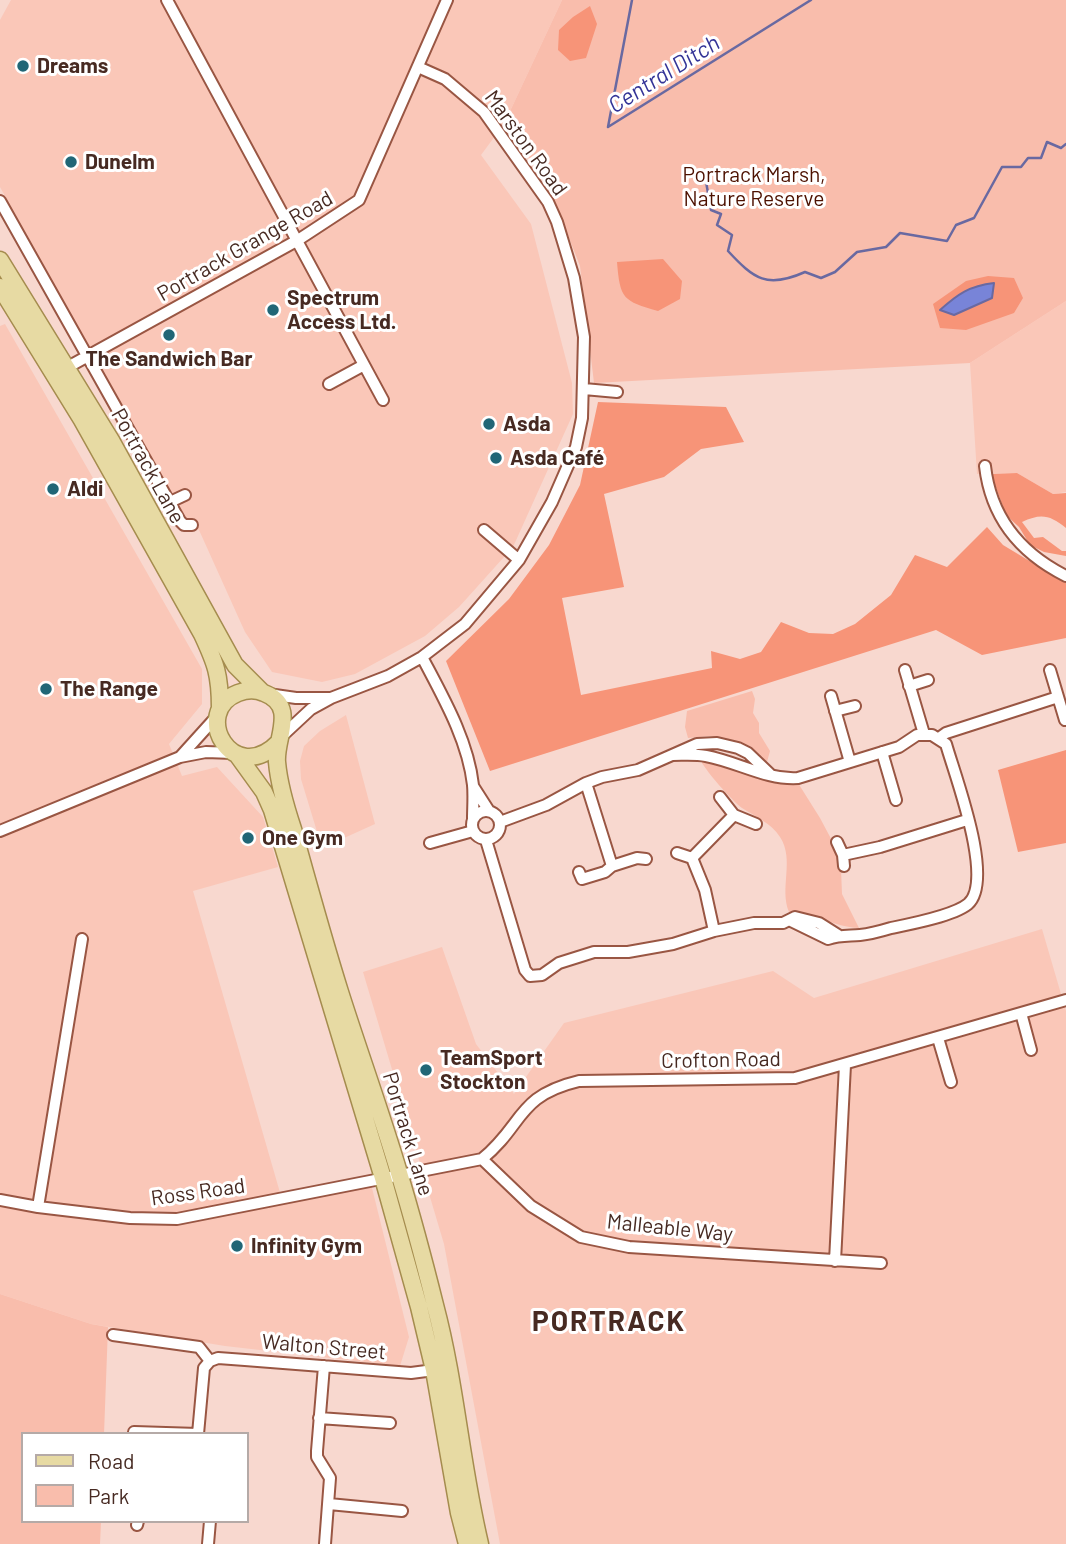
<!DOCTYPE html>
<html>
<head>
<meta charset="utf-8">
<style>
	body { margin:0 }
	#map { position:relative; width:1066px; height:1544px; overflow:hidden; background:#f8d8cf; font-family:Barlow,sans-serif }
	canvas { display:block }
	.legend { position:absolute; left:21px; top:1432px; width:228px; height:91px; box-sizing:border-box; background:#fff; border:2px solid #b5aaa7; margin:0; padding:9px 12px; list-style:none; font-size:21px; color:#472a22 }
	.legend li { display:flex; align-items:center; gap:14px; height:35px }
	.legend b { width:35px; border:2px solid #b5aaa7 }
</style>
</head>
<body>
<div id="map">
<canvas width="1066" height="1544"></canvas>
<ul class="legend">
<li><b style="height:9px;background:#e7daa3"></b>Road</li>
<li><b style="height:19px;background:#f9bdac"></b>Park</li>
</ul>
</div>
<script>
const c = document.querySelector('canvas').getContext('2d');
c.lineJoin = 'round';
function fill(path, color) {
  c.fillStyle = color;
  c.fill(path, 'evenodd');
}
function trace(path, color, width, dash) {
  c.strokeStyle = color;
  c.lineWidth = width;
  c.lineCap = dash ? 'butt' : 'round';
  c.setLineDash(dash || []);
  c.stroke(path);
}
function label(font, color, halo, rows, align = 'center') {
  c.font = font + ' Barlow,sans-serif';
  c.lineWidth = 6;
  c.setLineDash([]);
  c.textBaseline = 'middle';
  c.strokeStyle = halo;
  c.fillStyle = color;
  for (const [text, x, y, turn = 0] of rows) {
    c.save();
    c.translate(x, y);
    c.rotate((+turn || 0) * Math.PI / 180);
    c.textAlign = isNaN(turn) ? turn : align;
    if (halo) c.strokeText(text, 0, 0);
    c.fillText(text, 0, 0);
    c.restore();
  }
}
fill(new Path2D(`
	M11,0H562L504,124L481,155L531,224L572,383L573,414L513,547L459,607L425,636L355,674L322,682L272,672L245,632L199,530L186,525L0,187V20Z
	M1066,301V492L1053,494L1017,473L977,474L970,363Z
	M5,324L202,669V704L169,744L182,776L217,767L263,817L278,867L193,891L283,1203L371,1184L409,1337L400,1366L225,1346L91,1324L0,1294V326Z
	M346,715L375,824L322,848L301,779L300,761L304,746L320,731Z
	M1042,929L1066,1011V1544H500L444,1244L363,972L442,947L476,1044L514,1094L564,1023L773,971L814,998Z`), '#fac7b8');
fill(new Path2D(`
	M562,0H1066V301L970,363L594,383L580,266L547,182L504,124Z
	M752,691L755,699L753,713L759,723V733L770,751L767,762L736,742L710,736L688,738L685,727L687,711Z
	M700,759L778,784L798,783L820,818L837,850L841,869L842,894L859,928C834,927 814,913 789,912C779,888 795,860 780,837C771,823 756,817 742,808C733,802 703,768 700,759Z
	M0,1294L91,1324L108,1327L104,1434H23V1521H101L100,1544H0Z`), '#f9bdac');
fill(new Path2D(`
	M590,6L597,24L586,58L570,61L558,50L559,30L573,17Z
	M663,259L682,281L680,299L658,311C623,301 620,299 617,262Z
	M988,276L1014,278L1023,298L1014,313L966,330L940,328L933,304L966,281Z
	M598,402L726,407L744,442L701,449L664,477L604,494L624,587L562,598L581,695L712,668L711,651L740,659L761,652L781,622L809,633L833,634L855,624L891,595L915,555L947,567L987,527L1003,545L1066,583V638L982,655L936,630L490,771L446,661L509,599L549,545L580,485Z
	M1017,473L1053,494L1066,493V528C1050,515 1041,513 1022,522L1034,538L1043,537L1062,551H1066V556L1044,552L1030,545L1019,527L1006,515L991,474Z
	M1066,750V843L1018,852L998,770Z`), '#f79478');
const water = new Path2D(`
	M994,283L992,298L954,315L940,310C958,294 969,286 994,283Z`);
fill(water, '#7884d8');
trace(water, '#6969a1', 2);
trace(new Path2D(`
	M632,0L608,127L811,0
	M705,176L711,210L721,214L717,225L732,235L728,251C754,279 767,289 805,272L821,278L835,272L857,252L886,247L900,233L947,241L956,225L974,218L1002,167H1021L1028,158H1041L1047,142L1061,148L1066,144`), '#6969a1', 2.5);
const minor = new Path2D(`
	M167,0L383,400
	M0,201L180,521L184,525H192
	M68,367L298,240L359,200L447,0
	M329,384L364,365
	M584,389L617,392
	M985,466C991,518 1020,553 1066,576
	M170,502L185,495
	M484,530L519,560
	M422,657C443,697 468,740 473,785C474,796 473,808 473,819
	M905,670L924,734
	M1050,670L1065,720
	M909,686L928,680
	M268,694L296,698H329
	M831,696L850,762
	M835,711L855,706
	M282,736L311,709L331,698L388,676L422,657L465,624L519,560L552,502L576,447L582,418L584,337L574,278L557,222L548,202L484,112L445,79L418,67
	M939,738L946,733L1058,697
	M882,752L896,800
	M673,755C684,755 695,754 706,756C738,762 766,780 798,778L899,747L917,735H932L946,744C955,776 995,880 968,904C953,916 911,924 891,928C881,931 870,934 860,935C849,936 839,935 828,939L789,920
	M180,757L218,715
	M586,783L612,866
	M473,786L489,811
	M720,797L734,815L756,824
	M472 825a14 14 0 1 1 28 0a14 14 0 1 1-28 0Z
	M500,822L546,805L586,783L602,777L638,770L697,744L717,743L738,748L748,753L770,774
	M0,831L180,757L206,752L233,753
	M486,840L525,970L530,976L542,975L559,963L594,952H628L673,944L714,931L754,923H783L795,917L819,923L838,935
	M837,842L843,855L844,866
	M430,843L473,831
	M677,853L692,858L705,890L714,931
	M843,855L880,847L967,820
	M692,858L734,815
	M579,872L582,879L605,872L612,866L637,858L646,859
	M1021,1013L1031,1050
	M938,1038L951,1082
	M482,1159L531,1206L581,1237L629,1247L881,1263
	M0,1200L38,1207L130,1218L177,1219L482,1159C524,1125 516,1096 579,1081L795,1078L1066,1000
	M38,1207L82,939
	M835,1261L845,1065
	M113,1335L199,1347L210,1361
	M210,1361L218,1358L245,1360L411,1373L434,1370
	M324,1366L317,1451V1457L330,1478L325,1544
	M319,1418L390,1423
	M134,1432L198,1434L204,1368L210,1361
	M329,1504L402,1511
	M137,1525L138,1521
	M208,1544L210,1521`);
const primary = new Path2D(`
	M0,260L112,442L235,665L261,691
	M0,287L82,420L202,634C216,664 220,675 220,708
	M279,742C233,789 190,712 238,693C246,690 255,689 264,693C298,706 275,738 277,762C279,785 286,808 293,829C308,883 323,938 340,992C359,1052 381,1112 399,1173C412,1216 424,1261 435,1305C456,1384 461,1465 480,1544
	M238,756L264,792L272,810L383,1178L419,1307L434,1370L459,1513L467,1544`);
trace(minor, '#995643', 14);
trace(primary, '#a58c4e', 19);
trace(minor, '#fff', 10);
trace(primary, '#e7daa3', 16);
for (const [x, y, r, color] of [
	[23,66,7,"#216676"],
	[71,162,7,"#216676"],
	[273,310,7,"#216676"],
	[169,335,7,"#216676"],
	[489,424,7,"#216676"],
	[496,458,7,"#216676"],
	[53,489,7,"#216676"],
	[46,689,7,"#216676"],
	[248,838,7,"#216676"],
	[426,1070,7,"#216676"],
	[237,1246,7,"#216676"]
]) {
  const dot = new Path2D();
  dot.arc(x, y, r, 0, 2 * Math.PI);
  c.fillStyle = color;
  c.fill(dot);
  trace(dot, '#fff', 2.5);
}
label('bold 21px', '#472a22', '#fff', [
	["Dreams",37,66],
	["Dunelm",85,162],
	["Spectrum",287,298],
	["Access Ltd.",287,322],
	["The Sandwich Bar",169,359,"center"],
	["Asda",503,424],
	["Asda Café",510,458],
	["Aldi",67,489],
	["The Range",60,689],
	["One Gym",262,838],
	["TeamSport",440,1058],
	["Stockton",440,1082],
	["Infinity Gym",251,1246]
], 'left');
label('21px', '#472a22', '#fff', [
	["Marston Road",526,143,54],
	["Portrack Grange Road",245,246,-30],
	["Portrack Lane",148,466,61],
	["Crofton Road",721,1060,-1],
	["Portrack Lane",408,1134,73],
	["Ross Road",198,1192,-8],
	["Malleable Way",670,1228,6],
	["Walton Street",324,1347,5]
]);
label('21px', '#4d1100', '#fff', [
	["Portrack Marsh,",754,175],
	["Nature Reserve",754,199]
]);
label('italic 23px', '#343497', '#fff', [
	["Central Ditch",664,74,-32]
]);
c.letterSpacing = '2px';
label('bold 28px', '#472a22', '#fff', [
	["PORTRACK",609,1322]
]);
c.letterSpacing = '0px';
</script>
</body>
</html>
